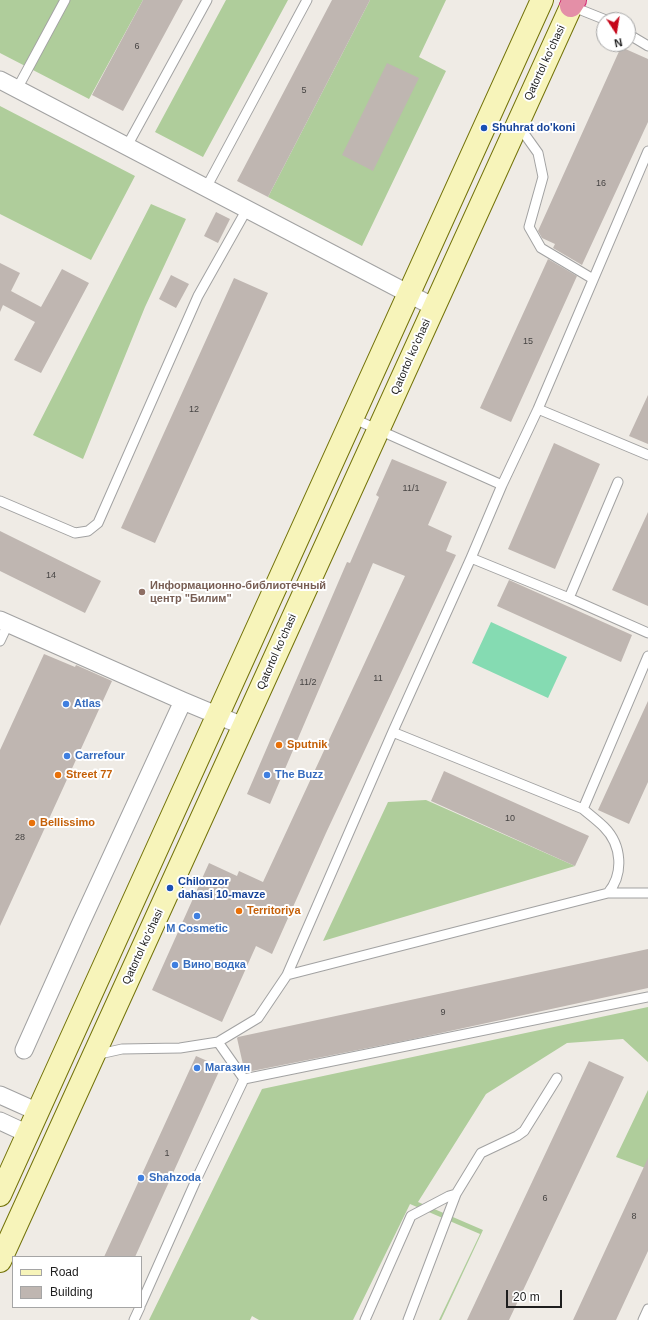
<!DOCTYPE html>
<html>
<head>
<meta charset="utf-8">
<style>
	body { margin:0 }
	#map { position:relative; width:648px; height:1320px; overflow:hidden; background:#efebe5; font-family:Helvetica,sans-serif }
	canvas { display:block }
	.legend { position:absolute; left:12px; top:1256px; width:130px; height:52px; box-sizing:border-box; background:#fff; border:1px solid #a5a5a5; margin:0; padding:5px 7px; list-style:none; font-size:12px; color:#1e1e1e }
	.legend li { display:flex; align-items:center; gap:8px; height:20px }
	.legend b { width:20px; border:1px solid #a5a5a5 }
	.north { position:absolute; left:596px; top:12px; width:40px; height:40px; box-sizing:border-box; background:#fff; border:1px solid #a5a5a5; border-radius:50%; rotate:168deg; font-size:11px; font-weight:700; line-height:16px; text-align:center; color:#1e1e1e }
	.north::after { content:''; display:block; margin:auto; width:14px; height:18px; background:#c6071a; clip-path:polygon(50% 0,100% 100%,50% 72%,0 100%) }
	.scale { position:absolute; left:506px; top:1290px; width:56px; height:18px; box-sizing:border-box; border:2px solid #1e1e1e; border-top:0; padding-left:5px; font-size:12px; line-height:14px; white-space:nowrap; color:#1e1e1e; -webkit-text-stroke:3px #fff; paint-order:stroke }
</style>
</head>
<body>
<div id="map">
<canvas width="648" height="1320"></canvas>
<ul class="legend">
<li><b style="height:5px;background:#f7f4ba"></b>Road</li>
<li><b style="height:11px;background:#bfb6b1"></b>Building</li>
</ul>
<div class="north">N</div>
<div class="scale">20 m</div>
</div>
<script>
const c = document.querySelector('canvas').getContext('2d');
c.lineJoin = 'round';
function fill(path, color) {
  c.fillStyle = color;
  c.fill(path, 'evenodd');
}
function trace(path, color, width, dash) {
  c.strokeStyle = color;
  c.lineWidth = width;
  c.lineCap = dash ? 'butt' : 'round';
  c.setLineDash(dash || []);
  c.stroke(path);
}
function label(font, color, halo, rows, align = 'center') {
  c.font = font + ' Helvetica,sans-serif';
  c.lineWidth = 4;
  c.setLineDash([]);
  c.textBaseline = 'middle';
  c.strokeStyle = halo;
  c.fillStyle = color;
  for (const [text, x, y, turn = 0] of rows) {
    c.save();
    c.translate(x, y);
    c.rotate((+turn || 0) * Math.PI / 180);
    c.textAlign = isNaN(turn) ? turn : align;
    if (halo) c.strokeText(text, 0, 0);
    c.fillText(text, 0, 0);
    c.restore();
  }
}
fill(new Path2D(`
	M0,0H143L89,99L0,53Z
	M226,0H288L203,157L155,132Z
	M370,0H446L419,57L446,71L362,246L268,197Z
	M0,106L135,176L91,260L0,214Z
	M151,204L186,219L145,307L83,459L33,435Z
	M426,800L575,866L323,941L388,802Z
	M648,1007V1062L623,1039L567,1043L486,1094L418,1202L483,1230L441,1320H439L480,1234L410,1204L353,1320H259L252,1316L250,1320H149L262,1089Z
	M648,1090V1169L616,1157Z`), '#afcd9b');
fill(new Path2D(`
	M491,622L567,657L548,698L472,663Z`), '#85dbb2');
fill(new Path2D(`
	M143,0H183L123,111L92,95Z
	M332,0H370L268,197L237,181Z
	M621,47L648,59V122L582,265L553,248L555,244L542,238L538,231Z
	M387,63L419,78L373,171L342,155Z
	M216,212L230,219L218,243L204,236Z
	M548,259L577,276L511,422L480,408Z
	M0,263L20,273L11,291L41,307L62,269L89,283L41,373L14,360L35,322L3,305L0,312Z
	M171,275L189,284L176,308L159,299Z
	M234,278L268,293L155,543L121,528Z
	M648,395V444L629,436Z
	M554,443L600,464L555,569L508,549Z
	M392,459L447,482L428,525L452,536L446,551L456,555L326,833L272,954L256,946L222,1022L152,990L209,863L237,876L239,871L263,882L405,576L373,563L270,804L247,794L347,562L350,563L379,497L376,495Z
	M648,512V606L612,590Z
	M0,531L101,581L85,613L0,571Z
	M509,580L632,635L621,662L497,606Z
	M44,654L75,667L76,665L112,681L0,926V750Z
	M648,701V782L629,824L598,810Z
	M444,771L589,836L575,866L431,801Z
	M648,949V988L413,1039L247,1072L244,1069L237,1038L238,1037Z
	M196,1056L221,1067L135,1257H104Z
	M589,1061L624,1077L509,1320H467Z
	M648,1158V1251L616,1320H573Z`), '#bfb6b1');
const lane = new Path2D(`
	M571,6L606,20
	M628,34L648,46
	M17,89L65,0
	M518,125L538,153L543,177L529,227L541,248L593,279
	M127,146L207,0
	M648,151L538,409L648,455
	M206,188L307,0
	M352,418L502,485L471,558L394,729L395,733L583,809C590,815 598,821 604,827C622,845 624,874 608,893
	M502,485L538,409
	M0,501L75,533L88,531L98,523L198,296L247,209
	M471,558L569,598L648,633
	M569,598L618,482
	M0,641L8,624
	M583,809L648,656
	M287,975L394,729
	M218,1042L244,1079L648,997
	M95,1055L122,1049L180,1048L218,1042L258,1018L287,975L608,893H648
	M141,1304L197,1178L244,1079
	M134,1320L140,1307
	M365,1320L411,1216L449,1196L456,1194L481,1153L517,1136L524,1131L557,1078
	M408,1320L456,1194
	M643,1320L648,1309`);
const street = new Path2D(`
	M0,80L434,307
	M0,620L183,701L243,726
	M24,1050L79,927L183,701
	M0,1095L38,1112
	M0,1121L28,1134`);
const secondary = new Path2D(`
	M0,1195L542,0
	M0,1261L574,0`);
const highway = new Path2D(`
	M571,6L575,0`);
trace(lane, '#a2a2a2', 11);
trace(street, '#a2a2a2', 19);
trace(secondary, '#727208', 24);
trace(highway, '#d52a76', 24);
trace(lane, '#fff', 9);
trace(street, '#fff', 17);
trace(secondary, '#f7f4ba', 22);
trace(highway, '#e48fa7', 22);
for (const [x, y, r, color] of [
	[484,128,4,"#1a4fb4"],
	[142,592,4,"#8d6e63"],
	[66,704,4,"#3f7fe0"],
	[279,745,4,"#e8710a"],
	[67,756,4,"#3f7fe0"],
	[58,775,4,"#e8710a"],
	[267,775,4,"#3f7fe0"],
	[32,823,4,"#e8710a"],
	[170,888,4,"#1a4fb4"],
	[239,911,4,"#e8710a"],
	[197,916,4,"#3f7fe0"],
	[175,965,4,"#3f7fe0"],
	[197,1068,4,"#3f7fe0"],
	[141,1178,4,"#3f7fe0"]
]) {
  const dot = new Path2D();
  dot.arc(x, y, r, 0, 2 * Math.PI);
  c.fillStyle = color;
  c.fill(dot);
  trace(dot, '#fff', 1.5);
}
label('9px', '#464443', null, [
	["6",137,47],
	["5",304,91],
	["16",601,184],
	["15",528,342],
	["12",194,410],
	["11/1",411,489],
	["14",51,576],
	["11",378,679],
	["11/2",308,683],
	["10",510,819],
	["28",20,838],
	["9",443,1013],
	["1",167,1154],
	["6",545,1199],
	["8",634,1217]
]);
label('11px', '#1e1e1e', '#fff', [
	["Qatortol ko'chasi",545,63,-65],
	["Qatortol ko'chasi",411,357,-66],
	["Qatortol ko'chasi",277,652,-66],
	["Qatortol ko'chasi",143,947,-65]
]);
label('bold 11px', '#164399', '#fff', [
	["Shuhrat do'koni",492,128],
	["Chilonzor",178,882],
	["dahasi 10-mavze",178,895]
], 'left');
label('bold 11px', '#785e54', '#fff', [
	["Информационно-библиотечный",150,586],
	["центр \"Билим\"",150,599]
], 'left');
label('bold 11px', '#366cbe', '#fff', [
	["Atlas",74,704],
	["Carrefour",75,756],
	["The Buzz",275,775],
	["M Cosmetic",197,929,"center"],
	["Вино водка",183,965],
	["Магазин",205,1068],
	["Shahzoda",149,1178]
], 'left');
label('bold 11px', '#c56008', '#fff', [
	["Sputnik",287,745],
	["Street 77",66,775],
	["Bellissimo",40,823],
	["Territoriya",247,911]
], 'left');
</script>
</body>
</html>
